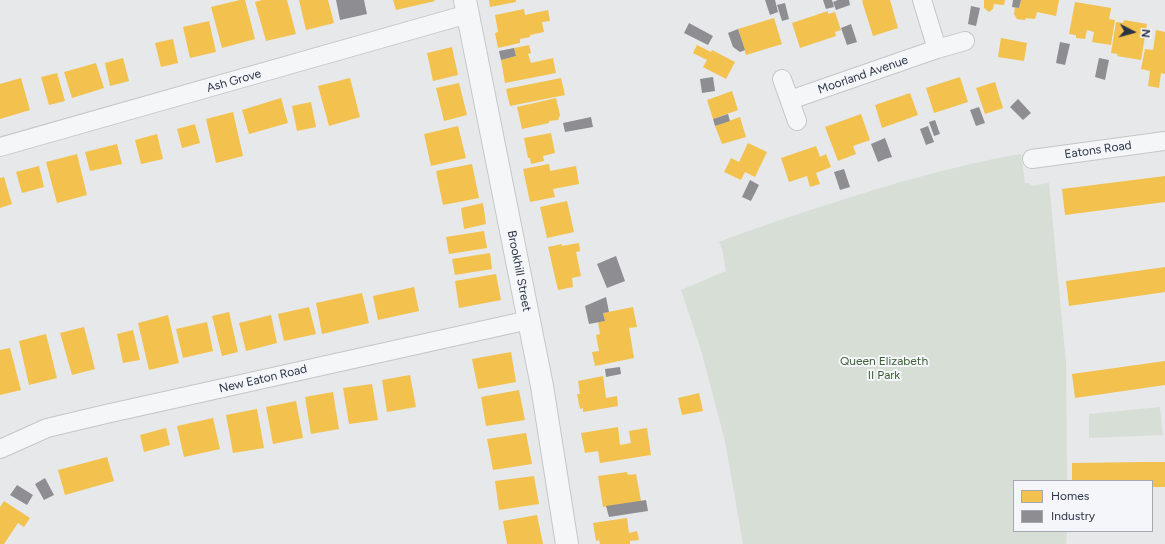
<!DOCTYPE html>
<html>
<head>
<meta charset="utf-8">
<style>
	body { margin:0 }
	#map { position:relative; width:1165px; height:544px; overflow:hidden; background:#e6e8ea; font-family:Figtree,sans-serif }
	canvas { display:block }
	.legend { position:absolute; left:1013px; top:480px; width:140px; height:52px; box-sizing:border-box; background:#f4f6f9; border:1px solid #a4a8b1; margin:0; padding:5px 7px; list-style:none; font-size:12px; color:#2b3445 }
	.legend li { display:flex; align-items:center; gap:8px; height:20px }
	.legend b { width:20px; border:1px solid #a4a8b1 }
	.north { position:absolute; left:1113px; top:12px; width:40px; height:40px; -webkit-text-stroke:3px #f4f6f9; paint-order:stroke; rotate:96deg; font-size:11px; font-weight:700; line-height:16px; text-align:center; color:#2b3445 }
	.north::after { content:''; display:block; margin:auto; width:14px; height:18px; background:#2b3445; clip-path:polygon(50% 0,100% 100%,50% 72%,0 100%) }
</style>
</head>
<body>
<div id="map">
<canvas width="1165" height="544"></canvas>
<ul class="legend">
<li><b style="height:11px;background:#f2c14e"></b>Homes</li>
<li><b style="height:11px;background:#8d8d92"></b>Industry</li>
</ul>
<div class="north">N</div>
</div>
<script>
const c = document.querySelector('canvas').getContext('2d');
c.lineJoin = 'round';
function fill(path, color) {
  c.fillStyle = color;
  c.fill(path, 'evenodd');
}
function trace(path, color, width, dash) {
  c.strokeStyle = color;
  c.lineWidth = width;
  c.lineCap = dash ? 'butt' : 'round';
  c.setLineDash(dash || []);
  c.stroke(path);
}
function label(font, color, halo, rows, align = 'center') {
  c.font = font + ' Figtree,sans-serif';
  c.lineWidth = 4;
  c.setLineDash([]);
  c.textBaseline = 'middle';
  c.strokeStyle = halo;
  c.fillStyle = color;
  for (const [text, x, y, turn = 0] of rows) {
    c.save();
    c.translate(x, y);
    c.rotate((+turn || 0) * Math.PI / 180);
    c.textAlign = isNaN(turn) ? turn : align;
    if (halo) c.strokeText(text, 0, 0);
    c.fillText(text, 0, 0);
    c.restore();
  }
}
fill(new Path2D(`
	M1021,154L1025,183H1029L1032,186L1049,183L1066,363L1067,481H1014V531H1067L1066,544H743L725,441L701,350L681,290L726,271L722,249L719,242C755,228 792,216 829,204C892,184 955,165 1021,154Z
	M1160,407L1163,435L1089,438V414Z`), '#d6ded6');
fill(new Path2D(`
	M240,0H245L255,39L222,48L211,7Z
	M262,0H287L296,34L266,41L255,2Z
	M299,0H328L334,23L306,30Z
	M393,0H434L435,1L396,10Z
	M489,0H516V2L490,7Z
	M863,0H890L898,28L873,36L862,1Z
	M984,0H1005L1004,5L994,4L993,9L989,12L984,8Z
	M1021,0H1059L1056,16L1037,12L1035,19L1026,18L1025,20L1017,19L1014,14L1015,7L1019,8Z
	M1075,2L1111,8L1109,19L1115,20L1111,45L1092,42L1094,32L1087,30L1085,39L1076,38V35L1069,34Z
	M524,9L525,15L548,10L550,21L542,22L544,32L530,35V37L520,39V43L498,48L495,33L498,32L495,15Z
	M828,11V14L835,12L841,30L835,32L836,36L800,48L792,23Z
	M774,18L782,44L746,55L738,29Z
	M1124,20L1147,24L1141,60L1117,56L1118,54L1111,53L1116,22L1123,23Z
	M209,21L216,52L190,58L183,27Z
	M1156,30L1165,32V74L1161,73L1159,88L1148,86L1150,71L1141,69L1145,49L1153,50Z
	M1001,38L1027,43L1024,61L998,57Z
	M173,39L178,63L161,67L155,43Z
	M529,45L531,53L528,54L531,63L553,58L556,73L505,83L501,60L516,56L514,48Z
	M697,45L711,52L712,50L735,62L726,79L703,67L707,60L693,53Z
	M452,47L458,75L433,81L427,53Z
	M123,58L129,81L110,86L105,63Z
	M96,63L104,88L72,98L64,72Z
	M57,73L65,101L49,105L41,77Z
	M960,77L968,102L934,113L926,88Z
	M21,78L30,110L0,119V84Z
	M350,78L360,117L329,126L318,86Z
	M561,78L565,95L510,106L506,89Z
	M995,82L1003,108L985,114L976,88Z
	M459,83L467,115L444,121L436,88Z
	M732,91L738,110L713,119L707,100Z
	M910,93L918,115L882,128L875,105Z
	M281,98L288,123L249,134L242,110Z
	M556,98L560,115L558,120L549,121V123L522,129L517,107Z
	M311,102L316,127L297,131L292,106Z
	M233,112L243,156L216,163L206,119Z
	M861,114L870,140L853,146L856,154L838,161L825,127Z
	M740,117L746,137L722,144L715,126Z
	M195,124L200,143L182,148L177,129Z
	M458,126L466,158L431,166L424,134Z
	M551,133L555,153L543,156L544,161L531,164L530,158H528L524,138Z
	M157,134L163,159L141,164L135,140Z
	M748,143L767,152L755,177L745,172L741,180L724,172L731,158L739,162Z
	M117,144L122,164L90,171L85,152Z
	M816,146L820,157L826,154L831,167L816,173L820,184L810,187L807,176L789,182L781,158Z
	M77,154L87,195L57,203L46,162Z
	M472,164L479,198L443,205L436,171Z
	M549,164L550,171L576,166L579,184L553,189L555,197L530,202L523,169Z
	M39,166L44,187L22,193L16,172Z
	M1165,176V202L1065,215L1062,189Z
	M4,177L12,204L0,208V178Z
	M567,201L574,232L547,238L540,207Z
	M483,203L486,224L464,229L461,208Z
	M484,231L487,248L449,254L446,237Z
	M579,243L580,251L576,252L581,276L572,278L573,287L558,290L548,247L562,244V246Z
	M490,253L492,269L455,275L452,259Z
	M1165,267V292L1069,306L1066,281Z
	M496,274L501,300L459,308L455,281Z
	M414,287L419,311L378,320L373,296Z
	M362,293L369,323L322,334L316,303Z
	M309,307L316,334L284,341L278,314Z
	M633,307L637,327L629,328L634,358L595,366L592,352L599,351L596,335L600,334L598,322L605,321L603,313Z
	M229,312L238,352L222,356L212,316Z
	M168,315L179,363L149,370L138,323Z
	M271,315L277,343L246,351L239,323Z
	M207,322L213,351L183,358L176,329Z
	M84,327L95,369L72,375L60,333Z
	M133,330L140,360L123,363L117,334Z
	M46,334L57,378L29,385L19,341Z
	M10,348L21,390L0,395V350Z
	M511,352L516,382L478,389L472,359Z
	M1165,361V385L1075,398L1072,374Z
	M410,375L416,407L387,412L382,380Z
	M603,376L606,398L617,396L618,406L583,412V408L580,409L577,394H580L578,381Z
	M372,384L378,420L349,424L343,388Z
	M519,390L525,420L486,426L481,397Z
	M333,392L339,429L311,434L305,397Z
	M699,393L703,411L682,415L678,398Z
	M296,401L303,438L273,444L266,407Z
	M257,409L264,448L233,453L226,415Z
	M213,418L220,449L184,457L177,426Z
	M618,427L620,445L631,443L629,431L647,428L651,455L600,463L598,451L585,453L581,433Z
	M166,428L170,445L144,452L140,435Z
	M526,433L532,464L493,470L487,439Z
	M107,457L114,481L65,495L58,470Z
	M1142,462H1165V487H1152V481H1072V463Z
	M627,472L628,475L636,474L641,501L603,507L598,476Z
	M534,476L539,504L499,510L495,481Z
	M4,501L30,518L24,527L18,523L4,544H0V507Z
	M537,515L543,544H507L503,521Z
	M627,518L629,533L637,531L639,540L630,541V544H600L599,540L596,541L593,523Z`), '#f2c14e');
fill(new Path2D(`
	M336,0H364L367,14L340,20Z
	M765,0H775L778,12L770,15Z
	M823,0H832L834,7L826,9Z
	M838,0H849L850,5L836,10L833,2Z
	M1013,0H1021L1019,8L1012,7Z
	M785,3L789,19L782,21L777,5Z
	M971,6L980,8L976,26L968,24Z
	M689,23L713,36L708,45L684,33Z
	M851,24L857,42L847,45L841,28Z
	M738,29L745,50L740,52L733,47L728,33Z
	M1060,42L1070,44L1065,65L1056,63Z
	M514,48L516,56L501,60L499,51Z
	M1099,58L1109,60L1105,80L1095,77Z
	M713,77L715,91L702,93L700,79Z
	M1018,99L1031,113L1023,120L1010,107Z
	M979,107L985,123L976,126L970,110Z
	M728,114L730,121L715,126L713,119Z
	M591,117L593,127L565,132L563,123Z
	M935,120L940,134L934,136L929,122Z
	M928,126L934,142L926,145L920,129Z
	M885,138L892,157L885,159L882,150L885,159L878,162L871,144Z
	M844,169L850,187L840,190L834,172Z
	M750,180L759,185L751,201L742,197Z
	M616,256L625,281L607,288L597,264Z
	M606,297L609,312L603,313L605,321L589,324L585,306Z
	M620,367L621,374L606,377L605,369Z
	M45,478L54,495L44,500L35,484Z
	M17,485L33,495L27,505L10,495Z
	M646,500L648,511L609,517L606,506Z`), '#8d8d92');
const minor = new Path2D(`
	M922,0L937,49L965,41
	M782,79L797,121
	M790,100L937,49
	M0,147L468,14
	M1032,159L1165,141
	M0,449L47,428L106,414L529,320`);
const tertiary = new Path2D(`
	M465,0L542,386L567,544`);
trace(minor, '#c4c6c8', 20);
trace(tertiary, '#c4c6c8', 24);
trace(minor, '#f5f6f7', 18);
trace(tertiary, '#f5f6f7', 22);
label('12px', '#2b3445', '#f4f6f9', [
	["Moorland Avenue",863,75,-19],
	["Ash Grove",234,81,-16],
	["Eatons Road",1098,150,-8],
	["Brookhill Street",519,271,79],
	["New Eaton Road",263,379,-13]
]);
label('12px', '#3f6138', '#f4f6f9', [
	["Queen Elizabeth",884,361],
	["II Park",884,375]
]);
</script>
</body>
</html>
